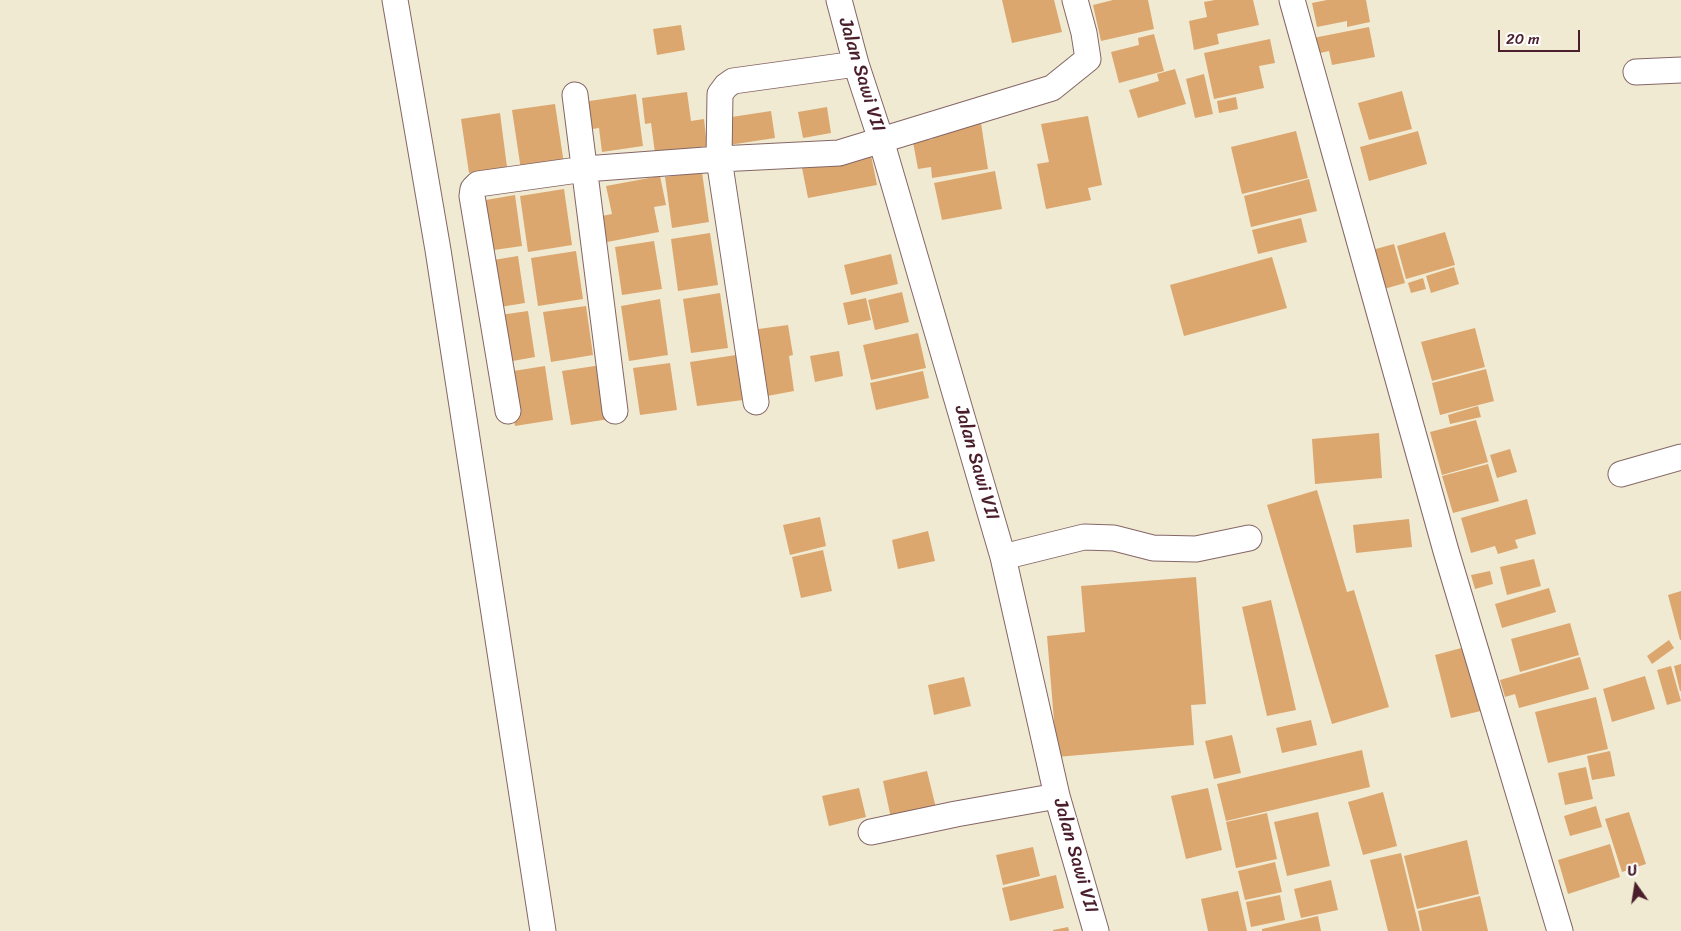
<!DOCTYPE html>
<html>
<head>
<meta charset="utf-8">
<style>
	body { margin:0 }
	#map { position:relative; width:1681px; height:931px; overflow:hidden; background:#f1ead2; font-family:Sriracha,sans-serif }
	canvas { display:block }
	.north { position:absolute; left:1611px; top:861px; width:50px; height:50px; -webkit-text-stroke:4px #fff; paint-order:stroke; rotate:347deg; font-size:14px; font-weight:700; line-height:20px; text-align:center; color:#4a1f2b }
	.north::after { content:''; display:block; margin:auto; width:18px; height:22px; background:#4a1f2b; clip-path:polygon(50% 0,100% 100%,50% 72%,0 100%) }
	.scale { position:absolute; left:1498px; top:30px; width:82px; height:22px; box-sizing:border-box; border:2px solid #4a1f2b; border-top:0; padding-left:6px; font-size:15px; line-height:18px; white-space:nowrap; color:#4a1f2b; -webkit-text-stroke:4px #fff; paint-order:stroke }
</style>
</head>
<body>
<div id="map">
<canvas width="1681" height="931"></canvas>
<div class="north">U</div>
<div class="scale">20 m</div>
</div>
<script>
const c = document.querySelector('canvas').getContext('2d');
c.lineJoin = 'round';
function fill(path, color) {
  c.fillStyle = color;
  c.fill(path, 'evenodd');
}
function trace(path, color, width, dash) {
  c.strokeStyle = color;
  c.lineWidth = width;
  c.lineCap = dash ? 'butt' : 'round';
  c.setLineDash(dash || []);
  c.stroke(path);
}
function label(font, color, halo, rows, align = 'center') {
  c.font = font + ' Sriracha,sans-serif';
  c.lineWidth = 4;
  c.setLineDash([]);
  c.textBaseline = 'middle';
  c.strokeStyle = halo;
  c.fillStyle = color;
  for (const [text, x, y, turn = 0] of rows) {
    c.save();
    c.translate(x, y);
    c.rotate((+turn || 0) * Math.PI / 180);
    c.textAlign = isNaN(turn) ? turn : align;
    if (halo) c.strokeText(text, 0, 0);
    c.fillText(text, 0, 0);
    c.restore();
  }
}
fill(new Path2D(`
	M1002,0H1054L1062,32L1012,43Z
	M1113,0H1148L1154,29L1101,41L1093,5Z
	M1215,0H1253L1259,25L1217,34L1219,44L1194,50L1189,21L1207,17L1204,2Z
	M1327,0H1366L1370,22L1347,27V21L1317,27L1312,3Z
	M681,25L685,50L657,55L653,29Z
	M1369,27L1375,57L1332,65L1329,51L1316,54L1313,38Z
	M1154,34L1164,71L1119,83L1111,52L1139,45L1138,38Z
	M1270,39L1275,63L1259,66L1264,88L1214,99L1204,53Z
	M1175,69L1186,104L1138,118L1129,90L1159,81L1157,74Z
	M1204,74L1213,114L1195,118L1186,79Z
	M1402,91L1412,129L1369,140L1358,103Z
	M687,92L691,121L704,119L707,146L655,153L651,123L645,124L642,98Z
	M636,94L643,146L602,152L599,128L586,130L583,102Z
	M1236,97L1238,109L1219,113L1217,101Z
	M555,104L564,164L521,170L512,110Z
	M827,107L831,133L803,138L798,112Z
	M771,111L775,138L729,145L725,118Z
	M500,113L507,167L469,173L461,119Z
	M1088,116L1102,185L1088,188L1091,200L1046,209L1037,164L1049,162L1041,124Z
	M981,123L988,169L932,178L931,167L918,169L913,142L933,139L932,130Z
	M1296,131L1308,178L1242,194L1231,147Z
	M1418,131L1427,164L1369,181L1360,147Z
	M871,155L877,185L808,198L802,168Z
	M995,171L1002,209L942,220L934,183Z
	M702,172L709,222L672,228L665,177Z
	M660,176L666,205L654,207L659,232L602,243L597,217L612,214L606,186Z
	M1309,179L1317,211L1251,227L1244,196Z
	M564,189L572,245L528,252L520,196Z
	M515,195L522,246L487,251L480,201Z
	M1301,218L1307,242L1258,254L1252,230Z
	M1445,232L1455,265L1406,279L1397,246Z
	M710,233L718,285L678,291L671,239Z
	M654,241L662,289L622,295L615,247Z
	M1394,244L1405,283L1384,289L1372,250Z
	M576,251L583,299L538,306L531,258Z
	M891,254L898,284L851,295L844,265Z
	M518,256L525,303L494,308L487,261Z
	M1272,257L1287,308L1184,336L1170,285Z
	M1454,267L1459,284L1431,293L1426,276Z
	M1423,278L1426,289L1411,293L1408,283Z
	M902,292L909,322L875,330L868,300Z
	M720,293L728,348L691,353L683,299Z
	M866,298L871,320L848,325L843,303Z
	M660,299L668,355L629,361L621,306Z
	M586,306L593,355L551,362L543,312Z
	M528,311L535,357L507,362L500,315Z
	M788,325L793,355L789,356L794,391L762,397L751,330Z
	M1475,328L1485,367L1432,381L1421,342Z
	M918,333L926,368L871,380L863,345Z
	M839,351L843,376L815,382L810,356Z
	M736,355L743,400L697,406L690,362Z
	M670,363L677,410L640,415L633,368Z
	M601,365L609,419L571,425L562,371Z
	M545,366L553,420L515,426L507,372Z
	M1486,369L1494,401L1440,415L1432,383Z
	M923,371L929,398L876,410L870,383Z
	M1478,406L1481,417L1450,424L1448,415Z
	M1476,420L1488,462L1442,475L1430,432Z
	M1379,433L1382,478L1315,484L1312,439Z
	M1510,449L1517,472L1497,478L1490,455Z
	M1488,464L1499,501L1453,513L1442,476Z
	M1317,490L1347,592L1354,590L1389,707L1332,724L1267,505Z
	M1527,499L1536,534L1515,540L1518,548L1498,554L1495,546L1471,553L1461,518Z
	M820,517L826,546L790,555L783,525Z
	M1409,519L1412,547L1356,553L1353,525Z
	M928,531L935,561L898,569L892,540Z
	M823,550L832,591L801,598L792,557Z
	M1534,559L1541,586L1507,595L1500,567Z
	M1490,571L1493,584L1475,589L1471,575Z
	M1196,577L1206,704L1191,705L1194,745L1057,757L1047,636L1085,632L1081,586Z
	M1549,588L1556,612L1502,628L1495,604Z
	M1681,591V640H1680L1668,595Z
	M1271,600L1296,710L1267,716L1242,607Z
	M1570,623L1579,655L1520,672L1511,639Z
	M1669,640L1674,648L1652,664L1647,656Z
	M1469,646L1485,710L1451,718L1435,655Z
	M1580,657L1589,689L1519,708L1515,694L1505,697L1500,680Z
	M1681,664V691H1680L1674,666Z
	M1671,666L1681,701L1667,705L1657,670Z
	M1645,676L1655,709L1612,722L1603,689Z
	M964,677L971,706L934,715L928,685Z
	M1596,697L1608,749L1548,763L1535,712Z
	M1311,720L1317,745L1282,753L1276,728Z
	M1232,735L1241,773L1214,779L1205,741Z
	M1362,750L1370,787L1226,821L1217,784Z
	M1610,751L1615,776L1592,780L1587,756Z
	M1586,767L1593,799L1565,805L1558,773Z
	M927,771L936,808L891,818L883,781Z
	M859,788L866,817L829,826L822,796Z
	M1208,788L1222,850L1186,859L1171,796Z
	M1383,792L1397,846L1363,855L1348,802Z
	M1596,806L1602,827L1570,836L1564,816Z
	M1318,812L1330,866L1287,876L1274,822Z
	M1629,812L1646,864L1622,872L1605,819Z
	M1267,813L1277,859L1236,868L1226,822Z
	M1467,840L1479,894L1417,909L1404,856Z
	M1610,844L1620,877L1568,894L1558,860Z
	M1033,847L1040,876L1003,885L996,855Z
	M1401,853L1420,931H1388L1370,860Z
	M1275,862L1282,892L1245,900L1238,871Z
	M1056,875L1064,908L1010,921L1002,888Z
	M1331,880L1338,910L1301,918L1294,889Z
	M1238,891L1247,931H1208L1201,899Z
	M1280,895L1285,920L1251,927L1246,902Z
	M1480,896L1488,931H1422L1418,911Z
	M1318,916L1321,931H1262V929Z
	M1068,927L1069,931H1053V930Z`), '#dba76f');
const street = new Path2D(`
	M395,0L438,250L543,931
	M839,0L856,64L881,140L1003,557L1057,796L1096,931
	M1292,0L1446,551L1560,931
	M1636,72L1681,70
	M575,95L615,411
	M756,402L719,159L720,94L726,86L733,81L856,64
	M508,411L472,196L473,189L478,184L585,169L719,159L839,153L1052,88L1088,59L1084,33L1075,0
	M1621,474L1681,457
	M1003,557L1084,537L1114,538L1153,548L1196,549L1249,538
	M871,832L956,814L1057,796`);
trace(street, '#846665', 27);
trace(street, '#fff', 25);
label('19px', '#4a1f2b', '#fff', [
	["Jalan Sawi VII",861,75,73],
	["Jalan Sawi VII",976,463,74],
	["Jalan Sawi VII",1075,856,74]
]);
</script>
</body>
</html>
